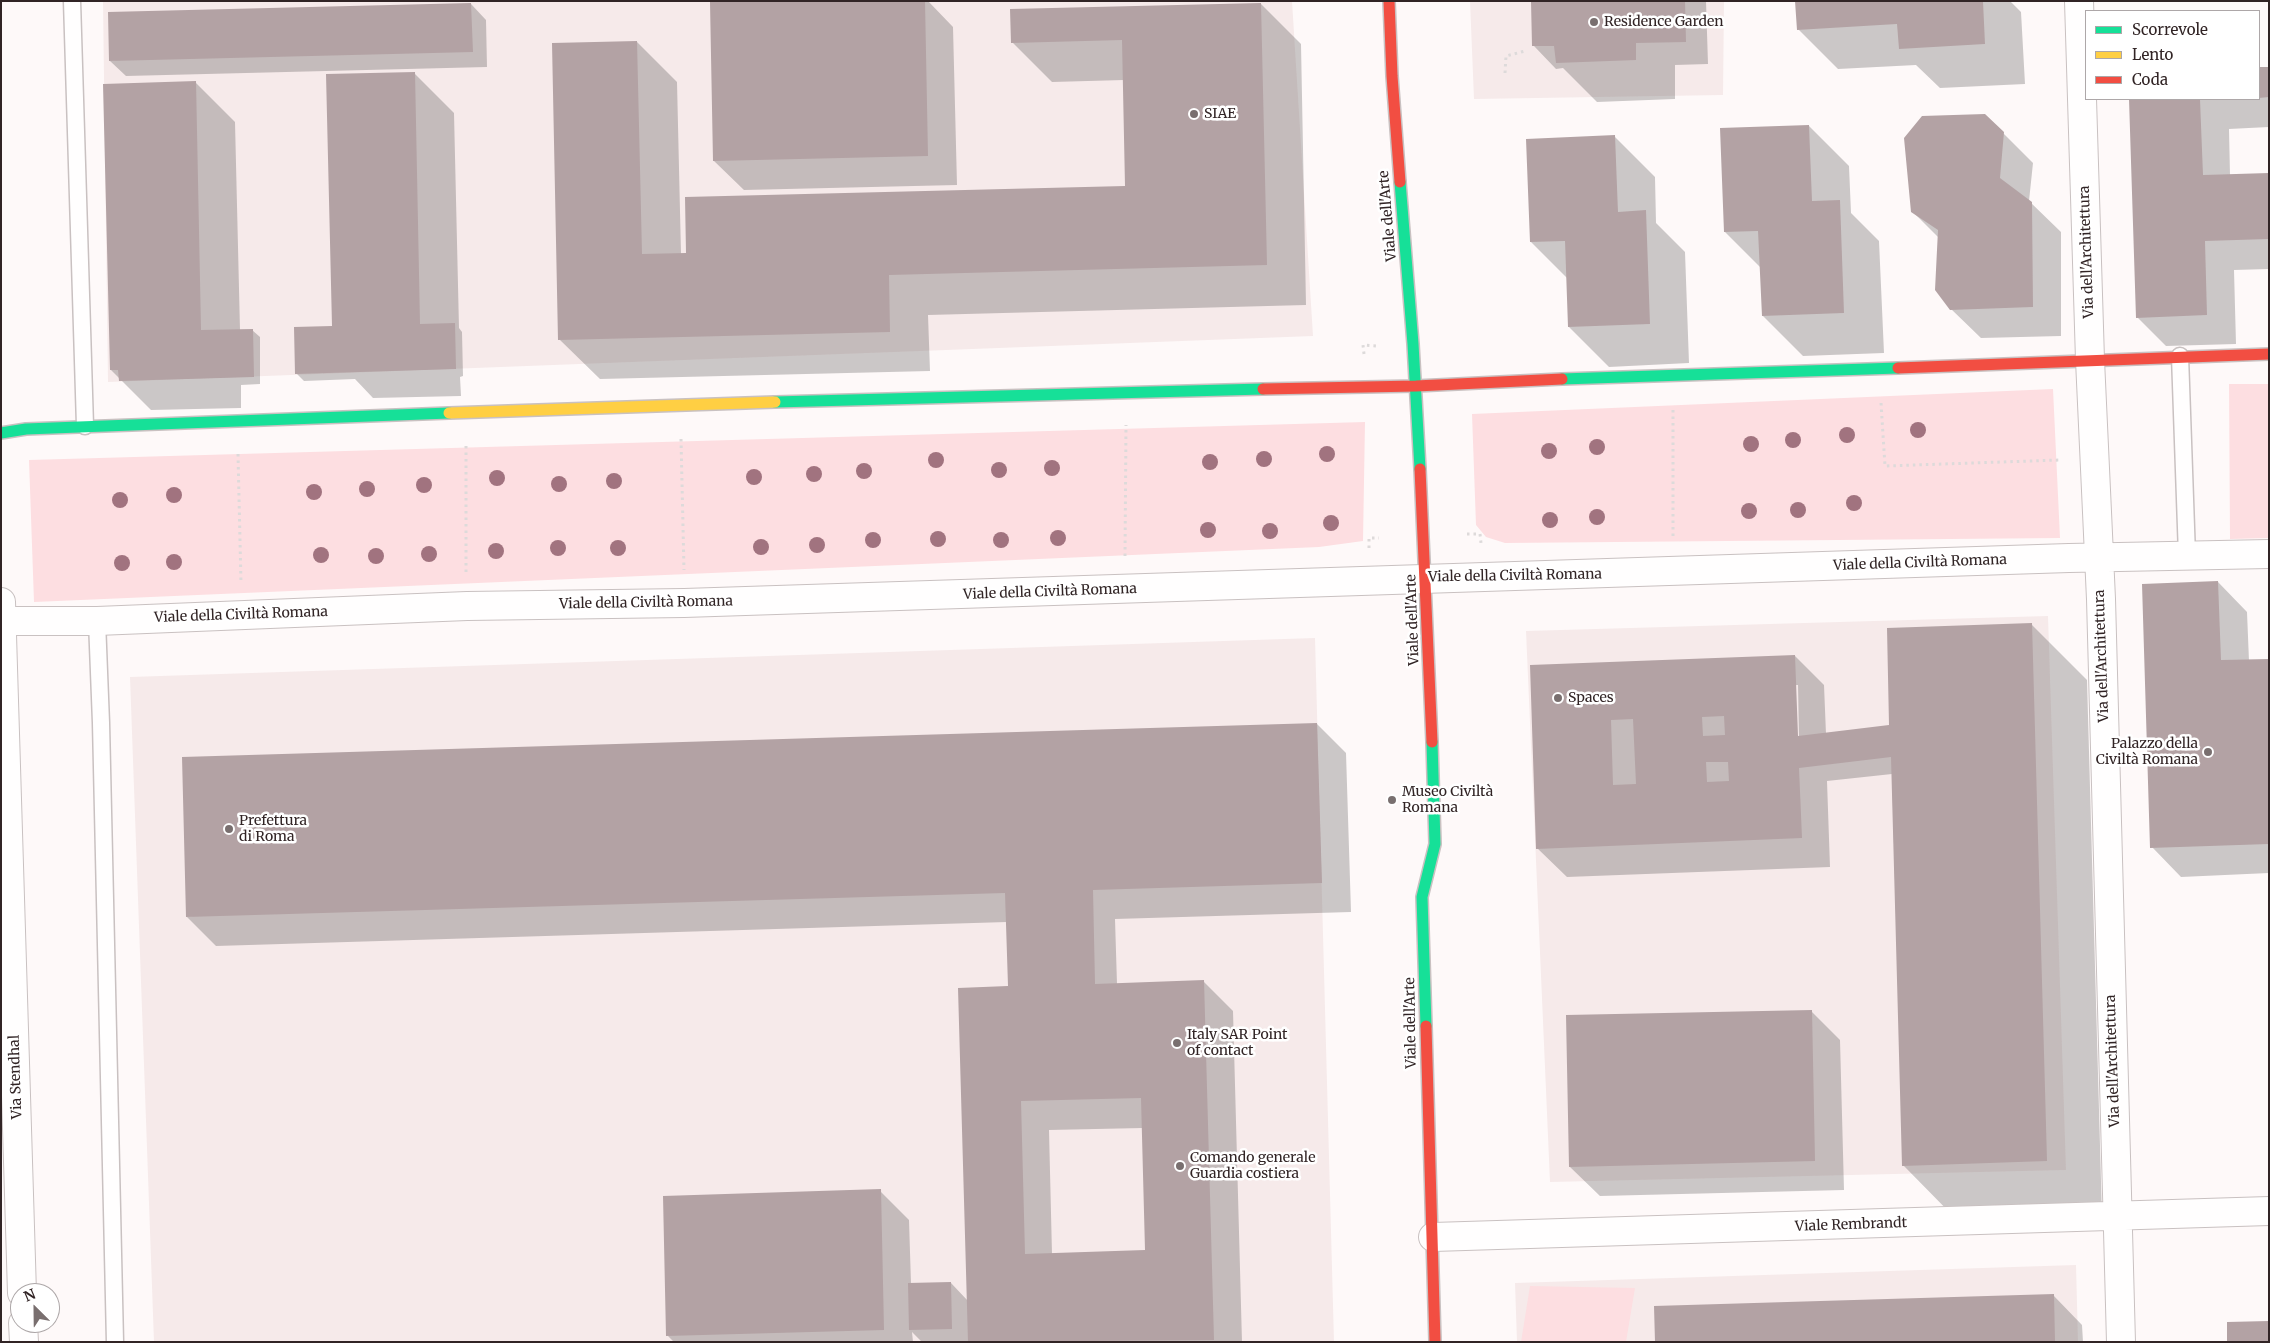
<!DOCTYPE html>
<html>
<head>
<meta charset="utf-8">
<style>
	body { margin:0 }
	#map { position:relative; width:2270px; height:1343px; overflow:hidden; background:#fef9f9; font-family:Merriweather,serif }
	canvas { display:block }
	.frame { position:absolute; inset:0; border:2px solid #312425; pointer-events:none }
	.legend { position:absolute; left:2085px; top:10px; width:175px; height:90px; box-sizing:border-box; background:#fff; border:1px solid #ada7a8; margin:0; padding:6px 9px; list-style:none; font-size:15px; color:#312425 }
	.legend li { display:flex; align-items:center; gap:10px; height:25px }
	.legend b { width:25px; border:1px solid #ada7a8 }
	.north { position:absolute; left:10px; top:1283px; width:50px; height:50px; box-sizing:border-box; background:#fff; border:1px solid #ada7a8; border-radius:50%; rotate:337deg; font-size:14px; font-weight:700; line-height:20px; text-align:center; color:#312425 }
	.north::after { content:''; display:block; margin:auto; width:18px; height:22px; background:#796f6f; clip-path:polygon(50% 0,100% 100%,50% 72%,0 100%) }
</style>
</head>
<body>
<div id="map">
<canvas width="2270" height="1343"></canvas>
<div class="frame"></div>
<ul class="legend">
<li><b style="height:6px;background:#16e098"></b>Scorrevole</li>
<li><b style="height:6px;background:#ffcf43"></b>Lento</li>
<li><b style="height:6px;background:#f24e42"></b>Coda</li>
</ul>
<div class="north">N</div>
</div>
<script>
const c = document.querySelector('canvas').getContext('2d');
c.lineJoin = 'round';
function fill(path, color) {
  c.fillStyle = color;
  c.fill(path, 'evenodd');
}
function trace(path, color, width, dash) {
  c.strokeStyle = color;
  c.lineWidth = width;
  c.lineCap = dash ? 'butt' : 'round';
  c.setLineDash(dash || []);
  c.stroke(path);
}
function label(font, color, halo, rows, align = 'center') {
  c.font = font + ' Merriweather,serif';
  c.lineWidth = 5;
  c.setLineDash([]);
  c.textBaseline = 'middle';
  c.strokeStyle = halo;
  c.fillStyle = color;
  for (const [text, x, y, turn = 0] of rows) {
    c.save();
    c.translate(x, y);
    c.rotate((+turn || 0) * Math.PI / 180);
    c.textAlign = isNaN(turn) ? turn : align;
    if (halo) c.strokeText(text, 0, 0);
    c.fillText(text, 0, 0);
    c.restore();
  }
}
fill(new Path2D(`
	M103,1H1292L1313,336L108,382Z
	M1470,1H1724L1723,95L1474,99Z
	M2048,616L2066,1170L1550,1182L1526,631Z
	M1315,638L1334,1342H154L130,677Z
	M2076,1265L2078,1342H1517L1515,1283Z`), '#f6eaea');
fill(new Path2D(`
	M2229,384H2269V538L2230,539Z
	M2053,389L2060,538L1505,543L1486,537L1476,525L1472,414Z
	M1365,422L1363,541L1319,547L34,602L29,460Z
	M1530,1286L1635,1288L1626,1342H1521Z`), '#fddee1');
fill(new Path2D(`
	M772,1H928L953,27L957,185L744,190L714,161L711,3Z
	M1532,1H1706L1708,64L1675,65V99L1597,102L1563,68L1556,69L1534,46Z
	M1797,1H2010L2021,12L2025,84L1940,88L1916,65L1838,69L1798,29Z
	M471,4L486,20L487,67L126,76L110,61Z
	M1261,4L1301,44L1306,305L928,315L930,371L600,379L560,340L637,42L677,82L681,254L1127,187L1124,80L1052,82L1012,42Z
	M2259,68H2269V127L2229,129L2230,175L2269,174V269L2234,270L2236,344L2166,346L2137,317L2130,99H2259Z
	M414,73L454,113L459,328L462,332L463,376L460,377L461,396L373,398L355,379L304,381L296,373L333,327Z
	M195,82L235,122L240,330H252L260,337V384L241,385V408L151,410L111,370Z
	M1809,126L1849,166L1851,213L1879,241L1884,353L1803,356L1763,316L1761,268L1725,232Z
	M2003,133L2033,163L2029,201L2061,232V336L1981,338L1951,309L1939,238L1912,211Z
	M1615,137L1655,177L1656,223L1685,252L1689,363L1609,367L1569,327L1567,278L1531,242Z
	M2218,582L2247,612L2249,661L2269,660V873L2181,877L2152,847Z
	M2031,624L2087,680L2102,1217L1959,1222L1903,1165L1892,774L1827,781L1830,867L1567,877L1537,848L1531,666L1795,656L1824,685L1826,734L1889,726ZM1795,685H1798L1799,737H1797Z
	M1317,724L1346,753L1351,912L1115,919L1117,984L1204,982L1233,1011L1242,1342H922L912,1332L913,1342H674L668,1336L880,1191L909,1220L911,1284L951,1283L968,1301L1011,988L1007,922L216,946L187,917ZM1143,1128L1147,1251L1052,1254L1049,1130Z
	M1811,1011L1840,1040L1844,1190L1600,1196L1570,1167Z
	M2053,1295L2082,1325L2083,1342H1656Z`), '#0003');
fill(new Path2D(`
	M925,1L928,156L713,161L710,2Z
	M1531,1H1685L1686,42L1636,43V60L1556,63L1554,46H1532Z
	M1795,1H1983L1985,44L1899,49L1897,24L1797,30Z
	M471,3L473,52L109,61L108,12Z
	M1261,3L1267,265L889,275L890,332L558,340L552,43L637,41L642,254L686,253L685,197L1125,186L1122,40L1011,43L1010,9Z
	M2259,67H2269V97L2259,98Z
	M415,72L420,324L455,323L456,369L295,374L294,327L332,326L326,74Z
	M196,81L201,330L253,329L254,377L119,381L118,370H110L103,84Z
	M2129,99H2200L2203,175L2269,173V239L2205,241L2207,315L2136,318Z
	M1985,114L2004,132L2000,178L2032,202L2033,307L1950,310L1935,290L1938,230L1911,212L1904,138L1922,116Z
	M1809,125L1812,201L1840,200L1844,313L1762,316L1758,231L1724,232L1720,128Z
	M1615,135L1618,212L1646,210L1650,324L1568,327L1565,241L1530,242L1526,139Z
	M2218,581L2221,660L2269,659V844L2150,848L2142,584Z
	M2032,623L2047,1161L1902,1166L1891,757L1799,768L1802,838L1536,849L1530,665L1795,655L1798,736L1889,725L1887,628ZM1724,716L1725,735L1703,736L1702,717ZM1633,719L1636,784L1613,785L1611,720ZM1706,762H1728L1729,781L1707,782Z
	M1317,723L1322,883L1093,890L1095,984L1204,980L1214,1340L968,1342L958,988L1008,986L1005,893L186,917L182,757ZM1141,1098L1145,1250L1025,1254L1021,1101Z
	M1812,1010L1815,1161L1569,1167L1566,1015Z
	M881,1189L884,1330L666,1336L663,1196Z
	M951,1282L952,1329L909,1330L908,1283Z
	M2054,1294L2055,1342H1655L1654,1306Z
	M2269,1321V1342H2227V1322Z`), '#b3a2a4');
const lane = new Path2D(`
	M72,1L85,426
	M2180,356L2187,556
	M97,621L101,723L115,1342`);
const street = new Path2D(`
	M2079,1L2090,360L2101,599L2121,1342
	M1,602L22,1293
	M2,621H97L467,606L684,603L2069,558L2269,554
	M1433,1237L2269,1211
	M23,1323L24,1342`);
const fast = new Path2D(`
	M1400,182L1413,344L1420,469
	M1562,379L1898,368
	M775,402L1263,389
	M1,433L26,429L449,413
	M1426,1026L1422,897L1435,844L1432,742`);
const slow = new Path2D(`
	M449,413L775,402`);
const jam = new Path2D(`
	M1389,1L1392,76L1400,182
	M1898,368L2269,354
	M1263,389L1416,386L1562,379
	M1420,469L1432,742
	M1426,1026L1435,1342`);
trace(lane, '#c9c1c1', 19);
trace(street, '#c9c1c1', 30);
trace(fast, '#c9c1c1', 14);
trace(slow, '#c9c1c1', 14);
trace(jam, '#c9c1c1', 14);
trace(new Path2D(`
	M1505,73L1506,56L1525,51
	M1364,354L1363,345L1376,346
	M1881,403L1885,466L2060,460
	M1673,410V537
	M681,439L684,570
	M466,446V573
	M238,454L241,583
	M1467,534H1480L1481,543
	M1369,548V538H1379
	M1125,556L1126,425`), '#dddada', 3, [2.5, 4]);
trace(lane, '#fffefe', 16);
trace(street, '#fffefe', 28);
trace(fast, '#16e098', 11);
trace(slow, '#ffcf43', 11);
trace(jam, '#f24e42', 11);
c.fillStyle = '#a1737f';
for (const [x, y] of [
	[1918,430],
	[1847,435],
	[1793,440],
	[1751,444],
	[1597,447],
	[1549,451],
	[1327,454],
	[1264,459],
	[936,460],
	[1210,462],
	[1052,468],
	[999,470],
	[864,471],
	[814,474],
	[754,477],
	[497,478],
	[614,481],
	[559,484],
	[424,485],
	[367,489],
	[314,492],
	[174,495],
	[120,500],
	[1854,503],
	[1798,510],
	[1749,511],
	[1597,517],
	[1550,520],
	[1331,523],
	[1208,530],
	[1270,531],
	[1058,538],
	[938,539],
	[873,540],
	[1001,540],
	[817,545],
	[761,547],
	[558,548],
	[618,548],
	[496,551],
	[429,554],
	[321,555],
	[376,556],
	[174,562],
	[122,563]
]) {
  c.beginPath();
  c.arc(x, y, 8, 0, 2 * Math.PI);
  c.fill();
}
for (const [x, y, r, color] of [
	[1594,22,5,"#796f6f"],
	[1194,114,5,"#796f6f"],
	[1558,698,5,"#796f6f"],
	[2208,752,5,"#796f6f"],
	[1392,800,5,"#796f6f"],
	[229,829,5,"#796f6f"],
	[1177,1043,5,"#796f6f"],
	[1180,1166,5,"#796f6f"]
]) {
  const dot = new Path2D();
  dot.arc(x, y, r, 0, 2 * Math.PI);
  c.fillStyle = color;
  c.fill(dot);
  trace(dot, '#fff', 2);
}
label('14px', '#312425', '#fff', [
	["Residence Garden",1604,22],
	["SIAE",1204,114],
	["Spaces",1568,698],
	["Palazzo della",2198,744,"right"],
	["Civiltà Romana",2198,760,"right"],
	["Museo Civiltà",1402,792],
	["Romana",1402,808],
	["Prefettura",239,821],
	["di Roma",239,837],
	["Italy SAR Point",1187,1035],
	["of contact",1187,1051],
	["Comando generale",1190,1158],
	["Guardia costiera",1190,1174]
], 'left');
label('14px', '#312425', '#fff', [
	["Viale dell'Arte",1388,216,-95],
	["Via dell'Architettura",2087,252,-92],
	["Viale della Civiltà Romana",1920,563,-2],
	["Viale della Civiltà Romana",1515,576,-1],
	["Viale della Civiltà Romana",1050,592,-2],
	["Viale della Civiltà Romana",646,603,-1],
	["Viale della Civiltà Romana",241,615,-2],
	["Viale dell'Arte",1413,620,-92],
	["Via dell'Architettura",2102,656,-92],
	["Viale dell'Arte",1411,1023,-91],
	["Via dell'Architettura",2113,1061,-92],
	["Via Stendhal",16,1077,-92],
	["Viale Rembrandt",1851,1225,-2]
]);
</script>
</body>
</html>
